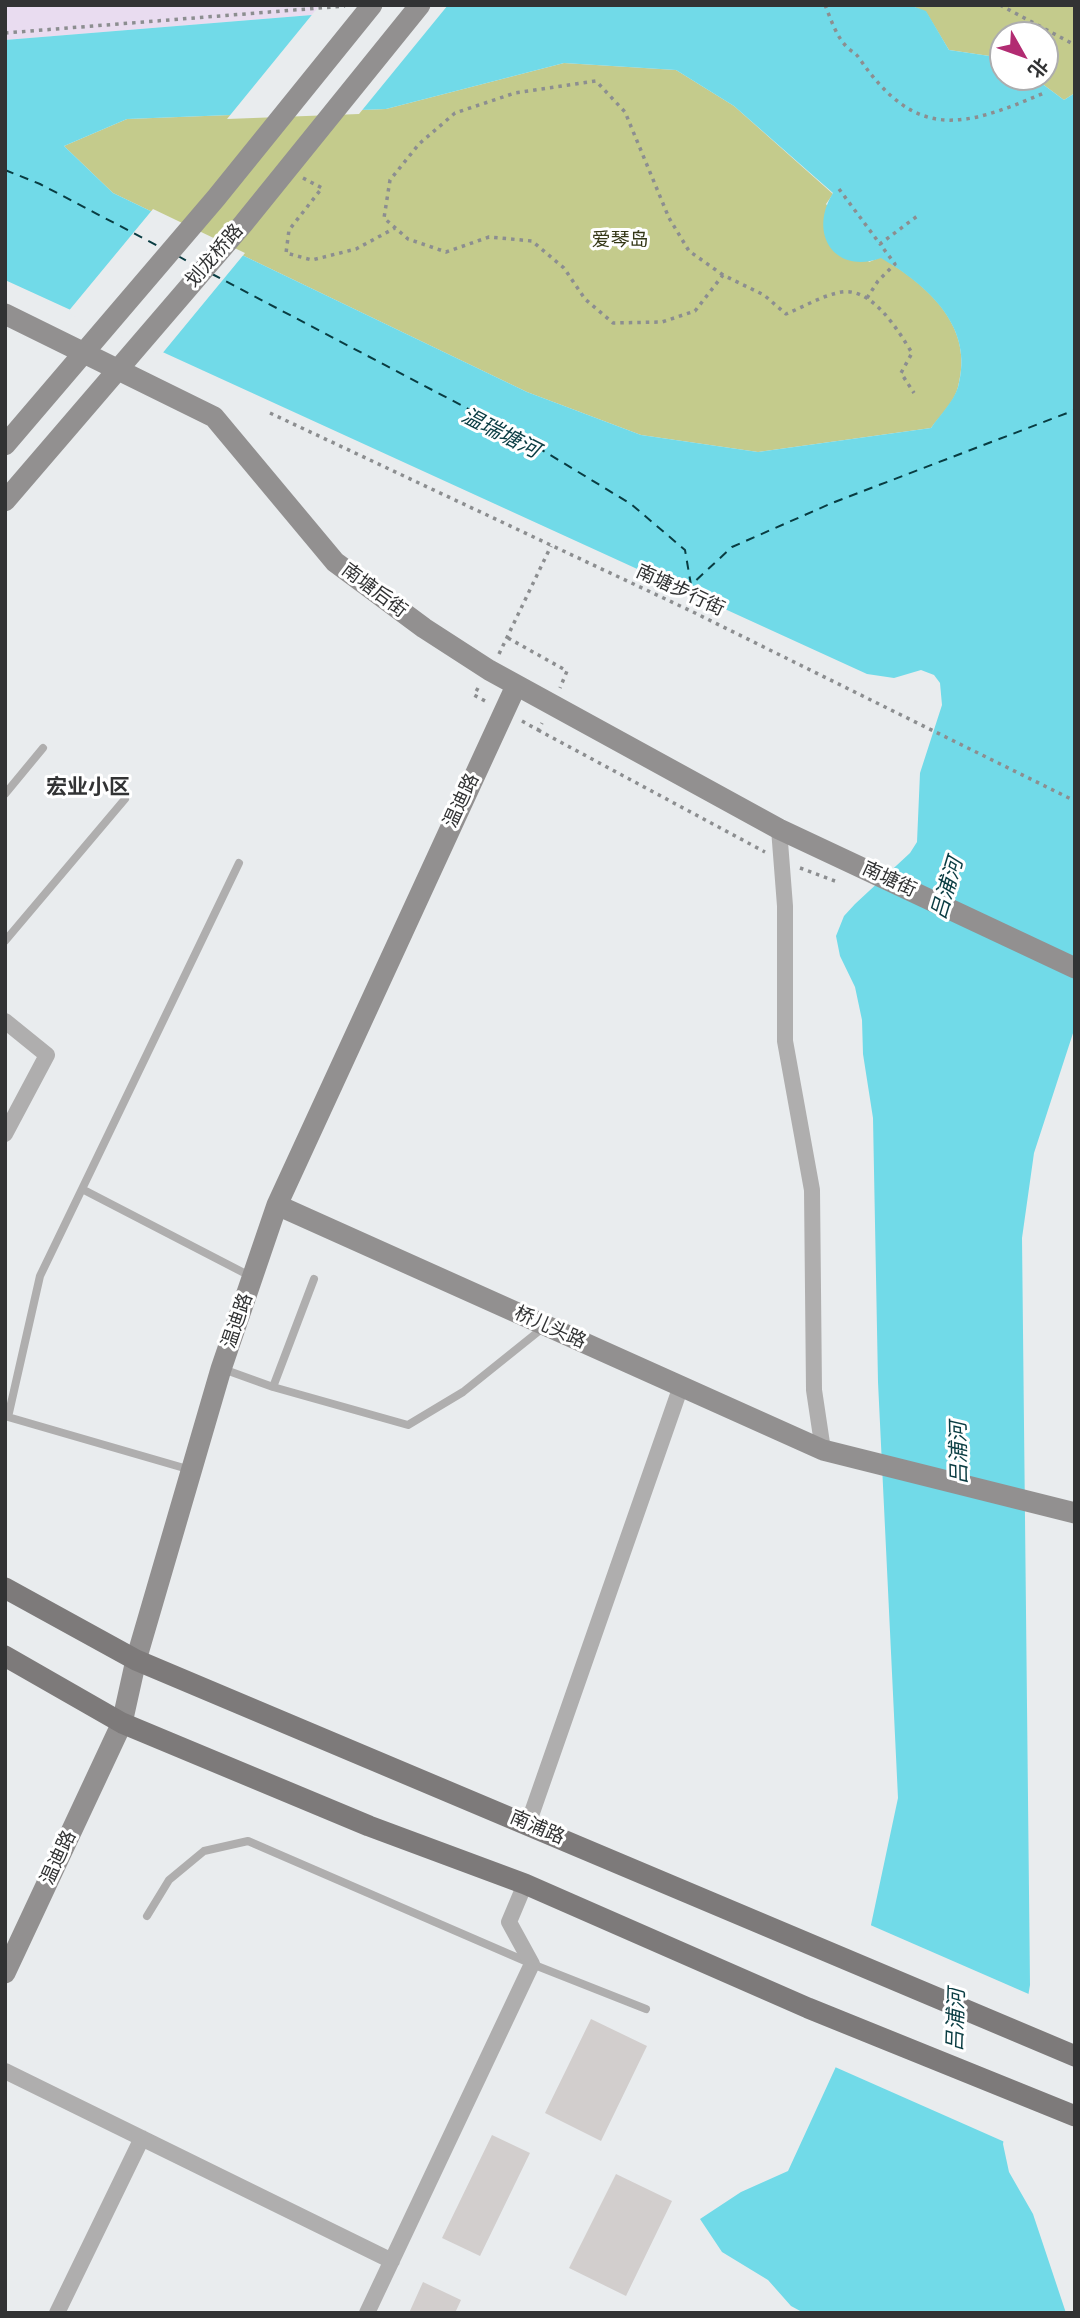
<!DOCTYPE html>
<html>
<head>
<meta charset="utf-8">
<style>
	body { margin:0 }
	#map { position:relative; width:1080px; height:2318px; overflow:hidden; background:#e9ecee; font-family:"Archivo Narrow","Noto Sans SC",sans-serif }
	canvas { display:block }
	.frame { position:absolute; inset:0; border:7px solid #323334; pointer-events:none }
	.north { position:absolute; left:989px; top:21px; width:70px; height:70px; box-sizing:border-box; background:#fff; border:2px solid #adadae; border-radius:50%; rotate:130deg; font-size:19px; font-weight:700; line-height:28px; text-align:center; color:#323334 }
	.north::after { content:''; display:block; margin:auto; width:24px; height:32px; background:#b22c72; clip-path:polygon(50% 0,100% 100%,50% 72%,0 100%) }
</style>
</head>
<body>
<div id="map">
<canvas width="1080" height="2318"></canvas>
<div class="frame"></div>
<div class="north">北</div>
</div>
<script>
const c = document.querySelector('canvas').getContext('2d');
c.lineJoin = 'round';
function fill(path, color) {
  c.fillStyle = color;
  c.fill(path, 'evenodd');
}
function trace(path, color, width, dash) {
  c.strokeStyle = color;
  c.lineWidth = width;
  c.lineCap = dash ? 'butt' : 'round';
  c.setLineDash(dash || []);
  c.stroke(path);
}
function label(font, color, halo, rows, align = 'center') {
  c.font = font + ' "Archivo Narrow","Noto Sans SC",sans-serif';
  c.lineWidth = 6;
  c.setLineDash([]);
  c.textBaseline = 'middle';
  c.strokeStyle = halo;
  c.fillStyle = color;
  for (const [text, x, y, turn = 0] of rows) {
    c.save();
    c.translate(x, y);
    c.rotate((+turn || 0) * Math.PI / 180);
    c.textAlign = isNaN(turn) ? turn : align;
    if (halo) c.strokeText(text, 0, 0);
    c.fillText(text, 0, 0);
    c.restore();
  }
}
fill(new Path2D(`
	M5,5H320L312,15L5,40Z`), '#e9dcf0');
fill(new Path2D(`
	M909,5H1075V93L1064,100L1033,77H1045V35H1003V58L949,50L926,12Z
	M564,63L676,70L734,106L833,194L826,204L869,262L881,257C928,286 975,326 958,387C955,401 940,416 931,428L758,452L641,435L527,392L113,193L64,146L127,119L386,109Z`), '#c4cb8c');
fill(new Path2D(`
	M462,5H909L926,11L949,50L1003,58V77H1033L1064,100L1075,93V1027L1034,1153L1022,1238L1030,1985L1003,2144L1009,2172L1033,2214L1066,2313H804L791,2306L768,2280L722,2252L700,2219L741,2192L788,2171L845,2047L898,1798L878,1382L873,1118L863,1054L862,1020L855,987L840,956L836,936L844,916L855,904L910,853L917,842L920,773L942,705L940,683L934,675L921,670L894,678L867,674L5,280V40L312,15L359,17ZM564,63L676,70L734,106L833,193C808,233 834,275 881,258C928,286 975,327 958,387C954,401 939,416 931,428L758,452L641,435L527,392L113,193L64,146L127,119L386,109Z`), '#71dae8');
fill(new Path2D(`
	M425,5H448L359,114L227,119L315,11L358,13Z
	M153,209L245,253L161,355L67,313Z
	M868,1924L1031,1995L1007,2143L835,2067Z`), '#e9ecee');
trace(new Path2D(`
	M5,170L40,184L160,247
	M178,256L194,265
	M212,274L514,433L631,504L685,550L691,585L732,547L832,503L1075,410`), '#093c42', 2, [9, 7]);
fill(new Path2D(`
	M591,2019L647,2046L601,2141L545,2113Z
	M492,2135L530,2153L480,2256L442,2238Z
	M616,2174L672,2201L626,2296L569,2268Z
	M423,2282L461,2300L455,2313H409Z`), '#d2cecd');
trace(new Path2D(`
	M825,5C831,19 836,37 848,48C852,52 856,53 859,58C916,141 962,128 1044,93
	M1000,5L1075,45
	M5,33L345,6
	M303,178L322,188L289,230L286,253L312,260L356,249L395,228
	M839,189L880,244L920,214
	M723,275L689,251L669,218L625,112L596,81L515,93L455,113L419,144L390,180L384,218L408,239L446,252L489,237L532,241L564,268L585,299L613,323L662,322L695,311L723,275L764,295L786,314C803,307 820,297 837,293C870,283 898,330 912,353L901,373L914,393
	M867,298L878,281L895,264L880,244
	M270,413L691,611L1075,801
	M508,638L567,671L560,688
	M499,654L551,546
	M478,688L474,695L487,702
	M522,721L538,730L542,723
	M538,730L765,852
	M800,868L835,881`), '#8c8e90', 3.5, [3.5, 5]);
trace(new Path2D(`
	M5,794L43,748
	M239,863L82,1189L250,1276
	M5,941L125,799
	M82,1189L40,1276L8,1417L191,1470
	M314,1279L273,1387L408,1425L463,1392L544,1327
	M223,1369L273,1387
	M147,1916L169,1880L204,1851L248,1841L532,1964L646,2009`), '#afaeae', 8);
trace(new Path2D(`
	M779,829L785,906V1041L812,1190L814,1390L823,1450
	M5,1021L47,1055L5,1134
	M528,1824L681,1386
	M5,2071L392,2261
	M57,2313L142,2138
	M367,2313L532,1964L509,1922L525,1884`), '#afaeae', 16);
trace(new Path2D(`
	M5,314L214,417L335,562L424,628L489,670L779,829L1075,968
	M5,445L216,198L372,5
	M5,501L243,224L420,5
	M277,1205L823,1450L1075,1513
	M5,1973L122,1723L136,1660L221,1369L277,1205L516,686`), '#929090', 21);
trace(new Path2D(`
	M5,1588L136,1660L1075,2056
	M5,1656L122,1723L369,1826L525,1884L808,2008L1075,2116`), '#7d7a7a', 21);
label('19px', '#333615', '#fff', [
	["爱琴岛",620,241]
]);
label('19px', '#323334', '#fff', [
	["划龙桥路",215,256,-49],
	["南塘后街",374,591,37],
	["南塘步行街",680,591,25],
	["温迪路",462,801,-65],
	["南塘街",889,880,25],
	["温迪路",238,1321,-71],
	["桥儿头路",550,1328,24],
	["南浦路",537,1828,23],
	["温迪路",59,1858,-65]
]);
label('italic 21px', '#093c42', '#fff', [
	["温瑞塘河",500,434,27],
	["吕浦河",948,889,-73],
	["吕浦河",960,1453,-91],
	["吕浦河",957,2020,-88]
]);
label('bold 21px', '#323334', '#fff', [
	["宏业小区",88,788]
]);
</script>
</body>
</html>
